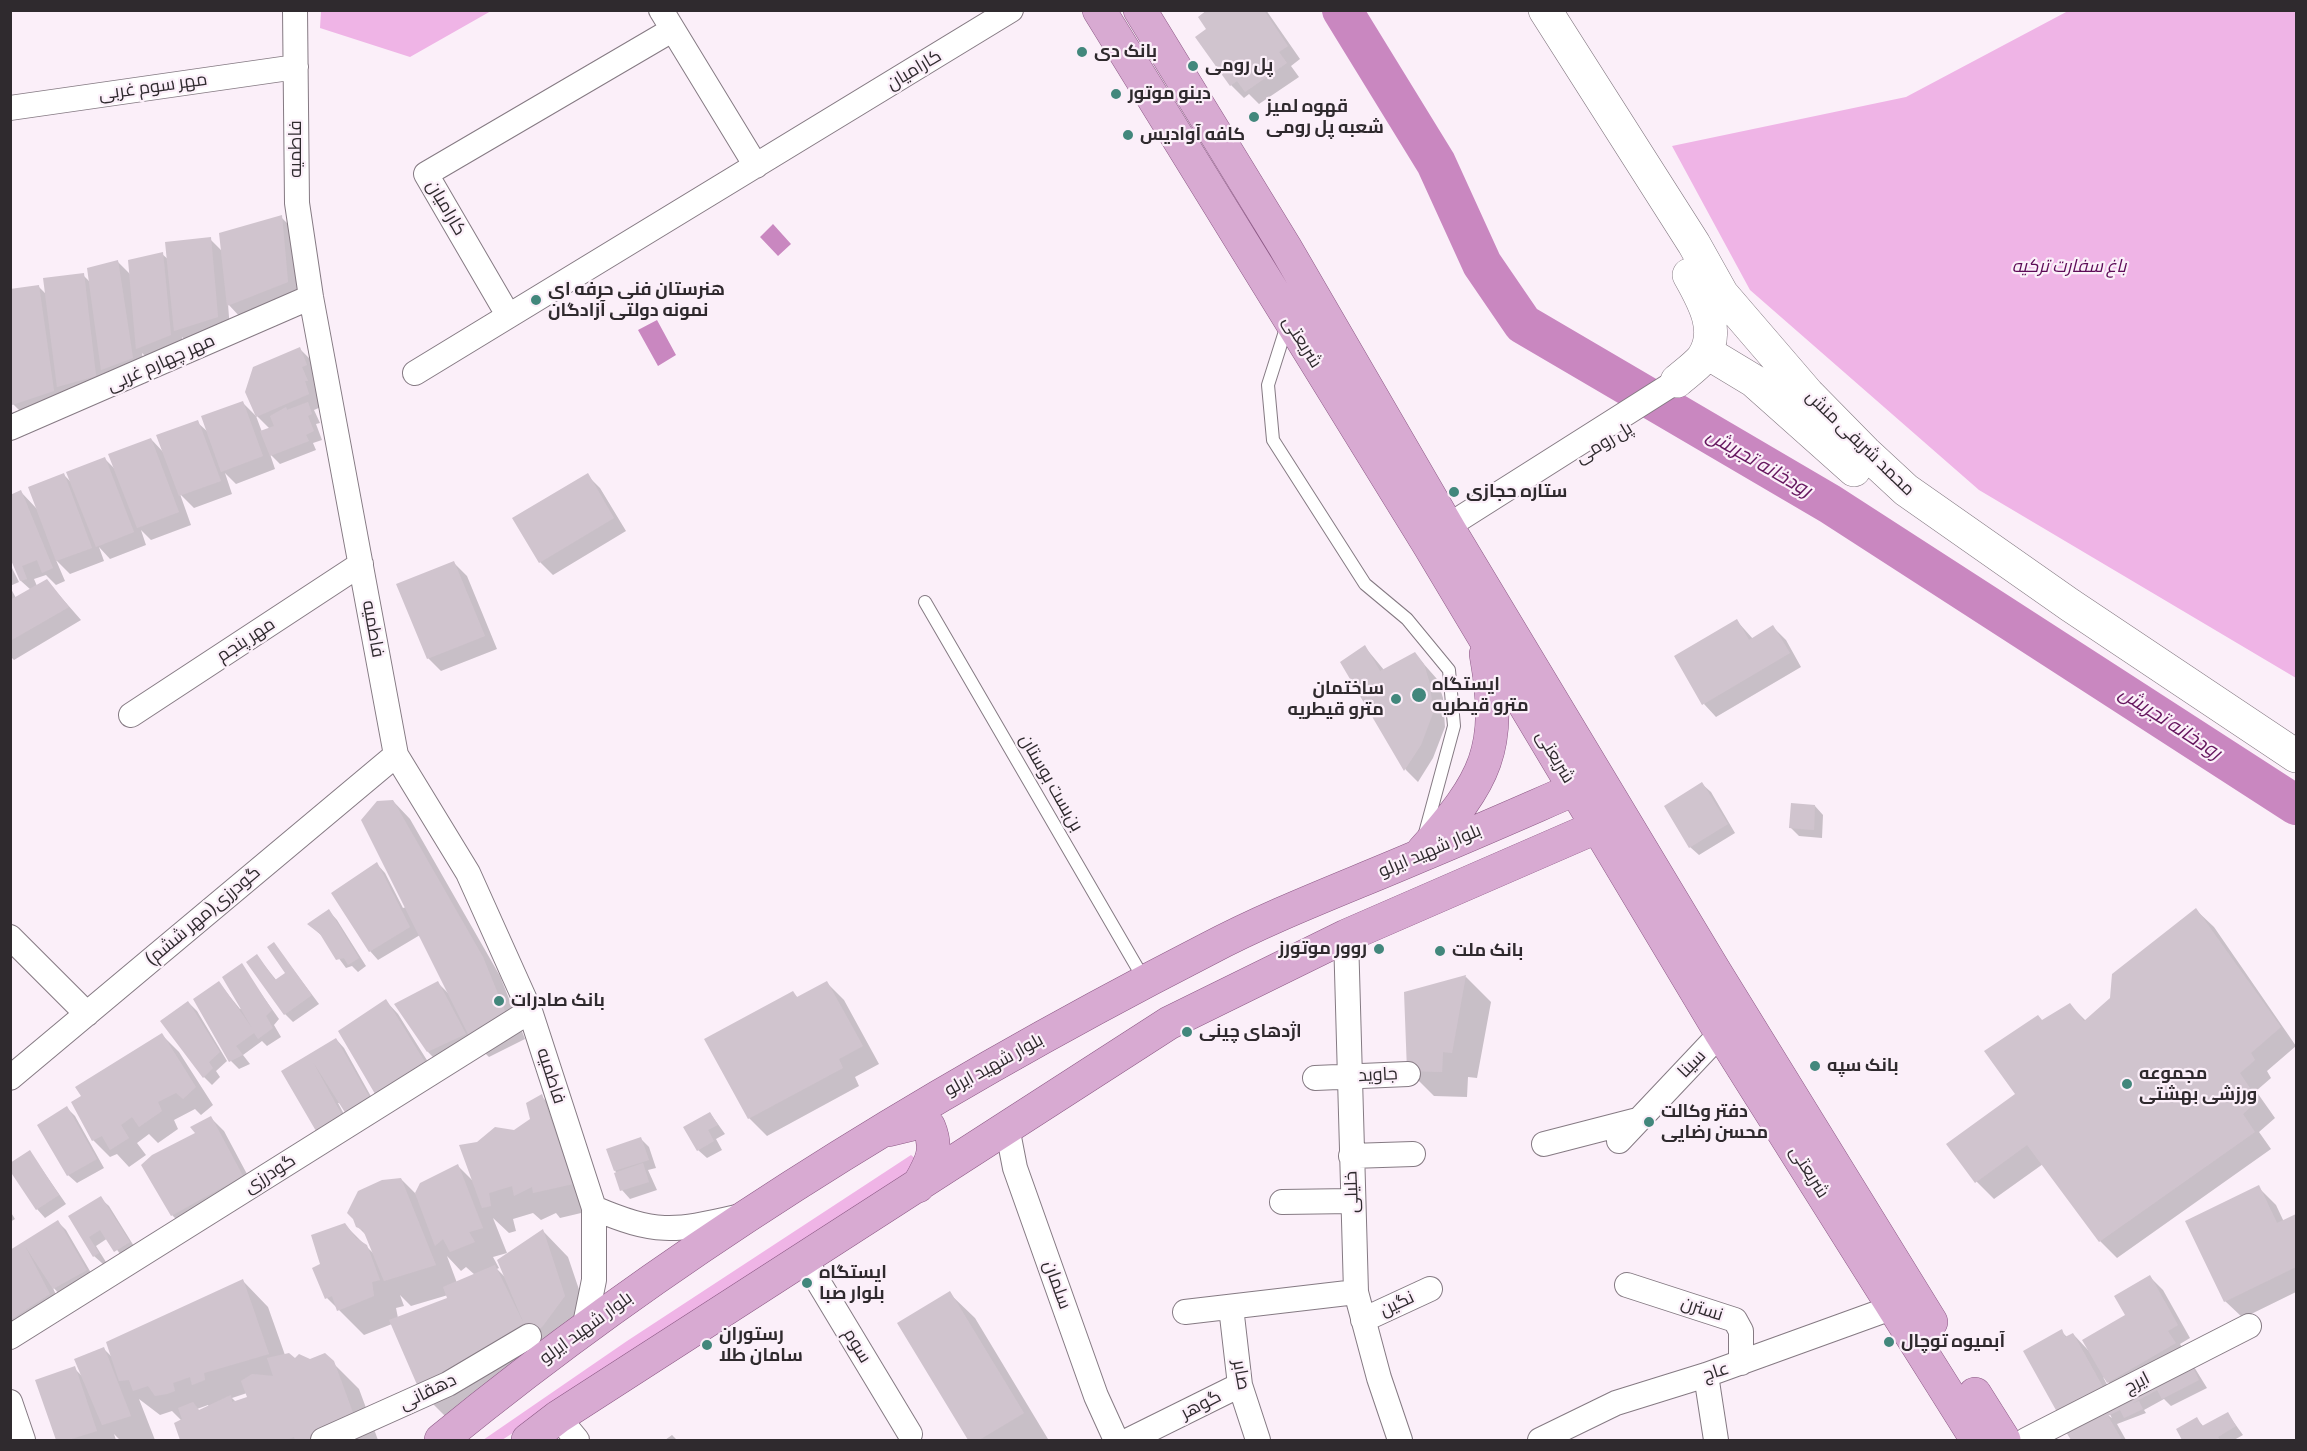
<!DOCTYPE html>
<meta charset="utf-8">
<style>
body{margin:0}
#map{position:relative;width:2307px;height:1451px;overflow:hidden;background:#fbeff9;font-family:Literata,serif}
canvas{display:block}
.frame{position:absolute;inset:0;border:12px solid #2f2a2e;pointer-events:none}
</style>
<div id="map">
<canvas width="2307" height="1451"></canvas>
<div class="frame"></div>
</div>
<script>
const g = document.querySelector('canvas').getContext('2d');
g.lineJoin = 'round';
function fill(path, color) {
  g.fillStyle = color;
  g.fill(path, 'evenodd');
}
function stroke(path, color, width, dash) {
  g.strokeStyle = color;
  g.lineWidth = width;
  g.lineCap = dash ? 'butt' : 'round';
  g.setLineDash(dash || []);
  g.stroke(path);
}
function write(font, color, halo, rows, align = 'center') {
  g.font = font + ' Literata,Cairo,serif';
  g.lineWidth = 4.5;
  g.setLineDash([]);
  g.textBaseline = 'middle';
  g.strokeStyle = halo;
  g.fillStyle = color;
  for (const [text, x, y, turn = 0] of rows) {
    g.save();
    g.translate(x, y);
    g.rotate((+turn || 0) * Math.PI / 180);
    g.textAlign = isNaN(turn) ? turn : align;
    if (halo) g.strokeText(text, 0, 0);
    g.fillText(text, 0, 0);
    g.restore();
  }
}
const green = new Path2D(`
 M 321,11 L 491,11 L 410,57 L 320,28 Z
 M 2068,11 L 2296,11 L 2296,678 L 1979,490 L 1750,290 L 1672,146 L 1906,97 Z
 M 911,1155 L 924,1165 L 502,1440 L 483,1440 L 627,1341 Z`);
const water = new Path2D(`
 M 773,224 L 791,244 L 778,256 L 760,237 Z
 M 657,320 L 676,355 L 658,366 L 638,330 Z`);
const shadow = new Path2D(`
 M 1210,10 L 1266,10 L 1300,59 L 1291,66 L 1299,77 L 1259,104 L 1249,94 L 1244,98 L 1231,85 Z
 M 281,217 L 294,230 L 300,294 L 241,318 L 228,304 L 230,330 L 189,344 L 182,337 L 183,348 L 150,361 L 142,353 L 145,371 L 26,417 L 13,404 L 10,386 L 10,290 L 39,287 L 46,294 L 83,275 L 90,282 L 118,262 L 130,274 L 162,254 L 169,260 L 210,239 L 222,251 Z
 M 300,349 L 313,362 L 319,379 L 314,381 L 319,394 L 317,394 L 321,407 L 314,410 L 320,423 L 316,424 L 322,440 L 313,443 L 316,450 L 280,464 L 270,454 L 275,469 L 236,484 L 225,473 L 232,494 L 194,508 L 180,494 L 191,525 L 151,540 L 141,530 L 146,545 L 110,559 L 99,547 L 104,561 L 70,574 L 56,560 L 65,581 L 56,585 L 46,575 L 34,579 L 37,586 L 47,581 L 81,620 L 14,660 L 10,656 L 10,587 L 16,598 L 31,590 L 21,581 L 21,492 L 37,509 L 64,475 L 73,484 L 104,458 L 116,470 L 151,439 L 165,454 L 197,422 L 209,433 L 243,403 L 256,416 L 262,432 L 270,429 L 257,416 Z
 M 587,475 L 600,488 L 626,531 L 553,575 L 540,562 L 514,519 Z
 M 454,563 L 467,576 L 497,649 L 441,671 L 428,658 Z
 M 10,564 L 19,582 L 10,586 Z
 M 1737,621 L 1753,639 L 1773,627 L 1786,640 L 1801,667 L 1716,717 L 1704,704 Z
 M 1365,647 L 1384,670 L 1415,654 L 1437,679 L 1443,698 L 1445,727 L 1433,758 L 1418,782 L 1406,770 L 1342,662 Z
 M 1702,784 L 1711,792 L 1735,833 L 1699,855 L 1690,847 Z
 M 393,801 L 410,819 L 500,976 L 525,1039 L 489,1057 L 479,1047 L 441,1065 L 428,1052 L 438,983 L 449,994 L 420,935 L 378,960 L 370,951 L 377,864 L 385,873 L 403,908 L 406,907 Z
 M 1815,806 L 1823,815 L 1822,838 L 1799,836 L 1791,828 Z
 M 2196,910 L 2214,927 L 2296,1046 L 2267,1071 L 2271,1078 L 2256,1091 L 2275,1118 L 2259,1132 L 2271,1149 L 2117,1258 L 2100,1241 L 2043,1164 L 1994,1199 L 1977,1182 L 1948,1144 L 2017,1094 L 2042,1021 L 2070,1005 L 2086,1021 L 2112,999 Z
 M 329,911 L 337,920 L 366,966 L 358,972 L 352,966 L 346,968 L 323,937 L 309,924 Z
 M 274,944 L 319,1004 L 293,1022 L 285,1014 L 257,956 L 277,981 L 287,974 Z
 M 241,965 L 279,1019 L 274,1025 L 281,1037 L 267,1046 L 262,1041 L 243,1055 L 250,1064 L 239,1069 L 231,1061 L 219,983 L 240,1009 L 242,1008 Z
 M 1466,977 L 1491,1002 L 1477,1078 L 1468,1077 L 1467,1097 L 1434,1096 L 1408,1070 L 1406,993 Z
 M 827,983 L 844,1000 L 879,1064 L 855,1077 L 859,1086 L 767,1136 L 749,1118 L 706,1040 L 793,993 L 798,998 Z
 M 386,1001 L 398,1014 L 440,1081 L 392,1111 Z
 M 188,1002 L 197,1011 L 227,1061 L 216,1071 L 220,1077 L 212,1085 L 204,1077 Z
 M 162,1035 L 179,1052 L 213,1105 L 201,1115 L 195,1109 L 174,1120 L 178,1129 L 158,1143 L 149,1134 L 137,1143 L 146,1155 L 129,1167 L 117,1154 L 110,1157 L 93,1140 Z
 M 336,1039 L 344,1048 L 378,1109 L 338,1103 L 350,1125 L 283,1071 Z
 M 541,1096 L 567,1121 L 598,1209 L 560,1218 L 556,1213 L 541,1220 L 533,1213 L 513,1219 L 516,1231 L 509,1233 L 493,1218 L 507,1253 L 493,1257 L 499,1268 L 497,1269 L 506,1278 L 543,1231 L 568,1257 L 590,1322 L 449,1420 L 423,1394 L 392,1324 L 364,1335 L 327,1298 L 322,1264 L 345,1225 L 374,1254 L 367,1236 L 357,1226 L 401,1179 L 416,1194 L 458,1166 L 474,1182 L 477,1144 L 515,1131 L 532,1120 ZM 447,1256 L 461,1271 L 466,1267 L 475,1275 L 457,1283 ZM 400,1295 L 411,1306 L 448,1295 L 449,1299 L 398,1318 L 396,1308 L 404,1306 Z
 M 67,1108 L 75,1116 L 104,1168 L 77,1183 L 68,1175 Z
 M 710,1113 L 725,1134 L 716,1139 L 722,1150 L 707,1158 L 698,1150 Z
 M 211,1118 L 224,1131 L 255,1189 L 185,1228 L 172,1215 L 143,1166 L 198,1133 Z
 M 641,1139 L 649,1147 L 656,1168 L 648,1170 L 657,1190 L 630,1199 L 622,1190 L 615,1170 Z
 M 30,1152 L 66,1204 L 45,1218 L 37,1209 Z
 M 2258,1187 L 2276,1205 L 2284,1222 L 2296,1216 L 2296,1292 L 2243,1318 L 2225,1301 Z
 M 100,1198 L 109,1206 L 137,1251 L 124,1259 L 108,1238 L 96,1246 L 106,1262 L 103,1264 L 94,1256 L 70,1217 Z
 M 10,1211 L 15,1219 L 10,1222 Z
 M 58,1222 L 66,1230 L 94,1278 L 62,1297 L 52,1286 L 62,1308 L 10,1329 L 10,1252 Z
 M 2150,1277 L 2163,1290 L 2190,1338 L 2180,1344 L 2207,1388 L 2171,1406 L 2164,1399 L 2144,1410 L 2146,1413 L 2117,1424 L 2126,1440 L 2072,1440 L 2068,1432 L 2105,1413 L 2112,1418 L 2061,1331 L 2067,1337 L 2073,1334 L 2088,1350 L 2127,1315 ZM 2103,1377 L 2122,1396 L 2115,1400 Z
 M 243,1281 L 268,1307 L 285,1355 L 295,1360 L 310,1361 L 325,1355 L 359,1389 L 378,1440 L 182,1440 L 176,1423 L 181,1420 L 172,1411 L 160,1415 L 139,1399 L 155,1440 L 120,1440 L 114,1434 L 116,1440 L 58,1440 L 37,1381 L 74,1368 L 83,1377 L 104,1349 L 113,1358 ZM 247,1393 L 249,1398 L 236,1402 L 232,1398 ZM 208,1405 L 209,1407 L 199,1411 L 197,1409 Z
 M 949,1293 L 975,1318 L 1048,1439 L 970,1440 L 899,1323 Z
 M 2228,1414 L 2243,1435 L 2234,1440 L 2184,1440 L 2178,1430 L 2197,1419 L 2204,1427 Z
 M 672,1435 L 677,1440 L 665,1440 Z`);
const river = new Path2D(`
 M 1342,10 L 1436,163 L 1482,264 L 1523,324 L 1830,504 L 2296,805`);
const building = new Path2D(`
 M 1207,10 L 1264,10 L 1288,46 L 1279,52 L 1287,63 L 1245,92 L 1237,81 L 1230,86 L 1195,37 L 1206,29 L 1198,17 Z
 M 282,215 L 288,282 L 227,306 L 219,233 Z
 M 211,237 L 218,317 L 174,331 L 165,242 Z
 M 163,252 L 171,335 L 136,349 L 128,260 Z
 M 118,260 L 133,358 L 101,370 L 87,268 Z
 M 84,273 L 96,376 L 57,387 L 43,278 Z
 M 39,285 L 54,391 L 12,405 L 10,289 Z
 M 300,347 L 307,365 L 302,367 L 308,381 L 305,381 L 309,394 L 256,417 L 245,392 L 253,367 Z
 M 243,401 L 263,456 L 221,472 L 201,416 Z
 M 308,402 L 312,414 L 308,416 L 314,431 L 306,435 L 309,441 L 270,456 L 260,431 L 274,426 L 270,416 L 286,407 L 287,410 Z
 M 198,420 L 221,481 L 179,496 L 156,435 Z
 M 151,438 L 179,512 L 137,528 L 108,454 Z
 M 105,457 L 134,532 L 96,547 L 66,472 Z
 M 64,473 L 92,548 L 56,561 L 28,487 Z
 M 588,473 L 614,518 L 539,563 L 512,518 Z
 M 21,490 L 53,568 L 42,573 L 37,560 L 22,566 L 27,579 L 20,581 L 10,558 L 10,495 Z
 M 454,561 L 485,636 L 427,659 L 396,584 Z
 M 47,579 L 69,607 L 10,641 L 10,600 Z
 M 1737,619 L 1749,640 L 1773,625 L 1790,653 L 1702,705 L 1674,656 Z
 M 1365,645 L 1380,671 L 1415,652 L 1424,664 L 1430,684 L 1433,713 L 1421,745 L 1404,771 L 1340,662 Z
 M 1702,782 L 1728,824 L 1689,848 L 1664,806 Z
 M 393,800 L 483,957 L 509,1021 L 471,1040 L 361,820 L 377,801 Z
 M 1791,803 L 1815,805 L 1814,830 L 1789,828 Z
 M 377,862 L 410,927 L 369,952 L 331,893 Z
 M 2196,908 L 2281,1027 L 2251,1053 L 2255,1060 L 2240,1073 L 2258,1100 L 2243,1114 L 2255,1132 L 2099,1242 L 2027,1145 L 1975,1183 L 1946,1144 L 2015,1094 L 1984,1051 L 2038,1015 L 2042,1020 L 2070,1003 L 2084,1021 L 2110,998 L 2112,974 Z
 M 329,909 L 359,958 L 348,965 L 344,958 L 336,960 L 320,934 L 307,924 Z
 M 274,942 L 312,995 L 284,1015 L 246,962 L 257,954 L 275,980 L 285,973 L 267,947 Z
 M 242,963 L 272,1010 L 266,1016 L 273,1028 L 258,1039 L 254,1033 L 236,1046 L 243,1055 L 229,1062 L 193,999 L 219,981 L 252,1028 L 222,977 Z
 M 1466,975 L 1452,1053 L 1443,1052 L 1442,1072 L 1407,1071 L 1404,992 Z
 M 438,981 L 466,1034 L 427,1052 L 394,1004 Z
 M 827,981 L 863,1046 L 839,1059 L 843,1068 L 748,1119 L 704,1039 L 793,991 L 797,997 Z
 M 386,999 L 428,1067 L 378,1099 L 338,1031 Z
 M 188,1001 L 220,1052 L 209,1062 L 213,1068 L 203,1078 L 160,1021 Z
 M 162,1033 L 196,1087 L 183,1099 L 176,1093 L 158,1102 L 162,1111 L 139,1127 L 132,1117 L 121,1125 L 129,1138 L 110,1150 L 102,1136 L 92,1141 L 71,1102 L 81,1096 L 75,1087 Z
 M 336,1038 L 371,1100 L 346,1114 L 313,1062 L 343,1117 L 316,1131 L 281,1071 Z
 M 542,1094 L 573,1184 L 533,1193 L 532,1187 L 514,1196 L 512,1186 L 489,1193 L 491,1206 L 482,1208 L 459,1145 L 477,1142 L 495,1127 L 514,1130 L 530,1119 L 526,1103 Z
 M 67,1106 L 97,1159 L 67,1176 L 37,1125 Z
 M 710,1112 L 718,1125 L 708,1130 L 714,1141 L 697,1151 L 683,1127 Z
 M 211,1116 L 243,1176 L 171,1216 L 141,1165 L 152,1155 L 195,1133 L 190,1127 Z
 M 641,1137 L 649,1160 L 614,1171 L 606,1149 Z
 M 30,1150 L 59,1195 L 36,1210 L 10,1171 L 10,1163 Z
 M 643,1163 L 649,1182 L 620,1191 L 614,1173 Z
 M 458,1164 L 483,1228 L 469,1232 L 475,1242 L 450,1252 L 443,1239 L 435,1246 L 415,1193 L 420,1183 Z
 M 401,1178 L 436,1265 L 384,1281 L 363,1230 L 356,1227 L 353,1219 L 347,1213 L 358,1191 L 382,1180 Z
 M 2259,1185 L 2277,1223 L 2296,1214 L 2296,1267 L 2224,1302 L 2185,1221 Z
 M 101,1196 L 130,1242 L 114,1252 L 100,1230 L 89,1237 L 99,1253 L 93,1257 L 68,1216 Z
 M 58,1220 L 87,1270 L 53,1289 L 25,1246 L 50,1294 L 10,1320 L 10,1250 Z
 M 345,1223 L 356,1238 L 367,1245 L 380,1280 L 372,1282 L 374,1296 L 337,1311 L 332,1296 L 325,1299 L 312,1268 L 320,1264 L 311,1235 Z
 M 543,1229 L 565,1296 L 542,1327 L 529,1336 L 418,1387 L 389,1320 L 447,1298 L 443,1287 L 495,1265 L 525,1326 L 497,1260 Z
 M 2150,1275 L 2178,1325 L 2168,1331 L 2176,1343 L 2107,1383 L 2082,1340 L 2125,1315 L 2114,1296 Z
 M 243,1279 L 269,1354 L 204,1373 L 205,1380 L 192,1385 L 190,1377 L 173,1383 L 175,1391 L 167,1394 L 155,1396 L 148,1386 L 133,1391 L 129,1380 L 119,1381 L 106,1342 Z
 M 950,1291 L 1024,1413 L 979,1440 L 968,1440 L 897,1323 Z
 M 2062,1329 L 2065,1337 L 2073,1333 L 2103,1387 L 2057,1412 L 2023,1351 Z
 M 104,1347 L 131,1416 L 102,1425 L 74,1359 Z
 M 289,1353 L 295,1358 L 299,1354 L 310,1359 L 325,1353 L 334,1361 L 356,1421 L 312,1440 L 295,1440 L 294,1437 L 286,1440 L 180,1440 L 174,1423 L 182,1419 L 178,1408 L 193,1402 L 199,1410 L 231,1395 L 232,1402 L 247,1397 L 241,1381 L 252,1374 L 273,1376 L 267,1358 Z
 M 2189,1359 L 2199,1380 L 2162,1399 L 2157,1390 L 2131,1404 L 2139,1401 L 2143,1409 L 2124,1418 L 2120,1410 L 2108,1416 L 2122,1440 L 2071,1440 L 2066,1432 Z
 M 75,1366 L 97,1431 L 68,1440 L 56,1440 L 35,1380 Z
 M 2228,1412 L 2236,1426 L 2218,1437 L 2220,1440 L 2182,1440 L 2176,1429 L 2197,1417 L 2202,1426 Z`);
const lane = new Path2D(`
 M 1287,325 L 1268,385 L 1273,440 L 1365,584 L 1407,619 L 1449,670 L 1454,726 L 1425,833
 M 925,602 L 1145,981`);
const street = new Path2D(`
 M 295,10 L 297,203 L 311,297 L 396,755 L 468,873 L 530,1011 L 594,1208 L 594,1280 L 584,1329
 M 661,10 L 756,166
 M 10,108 L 296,67
 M 508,315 L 426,174 L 672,30
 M 415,373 L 1011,10
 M 10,428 L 311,297
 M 1450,531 L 1456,521 L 1677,381
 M 131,715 L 361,564
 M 1346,936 L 1356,1292 L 1379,1378 L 1400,1440
 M 10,937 L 87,1014
 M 10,1078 L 396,755
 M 1315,1078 L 1408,1074
 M 1007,1127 L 1015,1168 L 1096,1396 L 1116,1440
 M 1619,1141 L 1721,1033
 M 1544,1144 L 1637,1120
 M 1351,1156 L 1413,1154
 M 1282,1202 L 1352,1201
 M 594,1208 C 655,1234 673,1232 737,1217
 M 804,1258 L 910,1434
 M 1627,1285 L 1735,1320 L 1741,1331 L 1741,1363
 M 1231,1307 L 1240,1385 L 1258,1440
 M 1185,1312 L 1356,1292
 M 1363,1320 L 1430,1289
 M 10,1337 L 530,1011
 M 1706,1375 L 1716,1440
 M 10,1402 L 23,1440
 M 558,1417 L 577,1440
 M 323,1440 L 448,1384 L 529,1336
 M 1129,1440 L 1240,1385
 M 1540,1440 L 1616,1403 L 1706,1375 L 1894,1307
 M 2026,1440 L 2249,1326`);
const secondary = new Path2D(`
 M 1545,10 L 1694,244 L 1722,294 L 1808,394 L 1865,452 L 1906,490 L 2070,605 L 2296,756
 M 1706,352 L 1754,381 L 1854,470
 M 1677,381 C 1685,374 1695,367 1702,359 C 1722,332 1703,300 1689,275`);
const primary = new Path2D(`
 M 1099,10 L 1429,545 L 1721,1033 L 1977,1440
 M 1140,10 L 1285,247 L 1450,531 L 1714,970 L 1931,1322
 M 1423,851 C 1486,780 1503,750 1486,654
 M 888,1130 L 917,1123 L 929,1127 C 939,1151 930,1165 918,1186
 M 1975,1394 L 2004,1440
 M 441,1440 C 673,1250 939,1087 1206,950 C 1274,914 1347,887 1417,857 C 1470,835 1522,812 1575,789 L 1594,778
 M 528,1440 L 558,1417 L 1169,1023 L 1346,936 L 1585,832 L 1615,814`);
const markers = [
 [1082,52,6,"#42877c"],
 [1193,66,6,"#42877c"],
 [1116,94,6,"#42877c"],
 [1254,117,6,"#42877c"],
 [1128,135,6,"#42877c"],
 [536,300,6,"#42877c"],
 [1454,492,6,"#42877c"],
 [1419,695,8,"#42877c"],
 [1396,699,6,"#42877c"],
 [1379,949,6,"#42877c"],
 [1440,951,6,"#42877c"],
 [499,1001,6,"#42877c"],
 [1187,1032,6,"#42877c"],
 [1815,1066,6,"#42877c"],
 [2127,1084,6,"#42877c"],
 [1649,1122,6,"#42877c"],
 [807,1283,6,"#42877c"],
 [1889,1342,6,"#42877c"],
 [707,1345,6,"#42877c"]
];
const poiNames = [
 ["بانک دی",1094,52],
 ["پل رومی",1205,66],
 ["دینو موتور",1128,94],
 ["قهوه لمیز",1266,107],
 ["شعبه پل رومی",1266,128],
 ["کافه آوادیس",1140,135],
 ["هنرستان فنی حرفه ای",548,290],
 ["نمونه دولتی آزادگان",548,311],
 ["ستاره حجازی",1466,492],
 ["ایستگاه",1432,685],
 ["مترو قیطریه",1432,706],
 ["ساختمان",1384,689,"right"],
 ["مترو قیطریه",1384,710,"right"],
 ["روور موتورز",1367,949,"right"],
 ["بانک ملت",1452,951],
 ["بانک صادرات",511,1001],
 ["اژدهای چینی",1199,1032],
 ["بانک سپه",1827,1066],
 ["مجموعه",2139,1074],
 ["ورزشی بهشتی",2139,1095],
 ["دفتر وکالت",1661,1112],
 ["محسن رضایی",1661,1133],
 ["ایستگاه",819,1273],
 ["بلوار صبا",819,1294],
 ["رستوران",719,1335],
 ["سامان طلا",719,1356],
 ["آبمیوه توچال",1901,1342]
];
const streetNames = [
 ["کارامیان",914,70,-31],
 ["مهر سوم غربی",153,87,-8],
 ["فاطمیه",296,149,-90],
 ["کارامیان",446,208,60],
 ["شریعتی",1302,342,58],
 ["مهر چهارم غربی",161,363,-24],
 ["پل رومی",1604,443,-31],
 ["محمد شریفی منش",1860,443,44],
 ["فاطمیه",373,629,80],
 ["مهر پنجم",246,640,-33],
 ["شریعتی",1555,757,59],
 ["بن‌بست بوستان",1051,783,60],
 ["بلوار شهید ایرلو",1430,851,-23],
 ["گودرزی(مهر ششم)",203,916,-40],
 ["سینا",1692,1064,-46],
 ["بلوار شهید ایرلو",994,1065,-29],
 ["جاوید",1378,1075,-3],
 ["فاطمیه",551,1076,72],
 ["شریعتی",1809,1172,58],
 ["گودرزی",270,1174,-32],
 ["خلیلی",1352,1192,-92],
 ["سلمان",1057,1285,70],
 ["نگین",1397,1304,-25],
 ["نسترن",1702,1309,18],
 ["بلوار شهید ایرلو",586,1328,-36],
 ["سوم",857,1346,59],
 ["عاج",1716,1372,-18],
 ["صابر",1241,1375,80],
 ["ایرج",2137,1383,-27],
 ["دهقانی",428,1392,-26],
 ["گوهر",1201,1405,-27]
];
const parkNames = [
 ["باغ سفارت ترکیه",2069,267]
];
const waterNames = [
 ["رودخانه تجریش",1759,463,30],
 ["رودخانه تجریش",2170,723,33]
];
fill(green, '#efb4e6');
fill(water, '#c987c0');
fill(shadow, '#0003');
stroke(river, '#c987c0', 40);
fill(building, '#d0c4ce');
stroke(lane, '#857a83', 14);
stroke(street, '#857a83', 26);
stroke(secondary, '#857a83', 34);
stroke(primary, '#8c5985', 34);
stroke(lane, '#fff', 12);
stroke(street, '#fff', 24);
stroke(secondary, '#fff', 33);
stroke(primary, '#d8aad2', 33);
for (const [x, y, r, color] of markers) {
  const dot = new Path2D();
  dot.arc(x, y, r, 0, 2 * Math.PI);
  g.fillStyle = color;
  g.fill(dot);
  stroke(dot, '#fbeff9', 2);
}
write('bold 18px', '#2f2a2e', '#fbeff9', poiNames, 'left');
write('18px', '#2f2a2e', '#fbeff9', streetNames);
write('italic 18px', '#5d0c57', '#fbeff9', parkNames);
write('italic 20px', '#65165e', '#fbeff9', waterNames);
</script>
